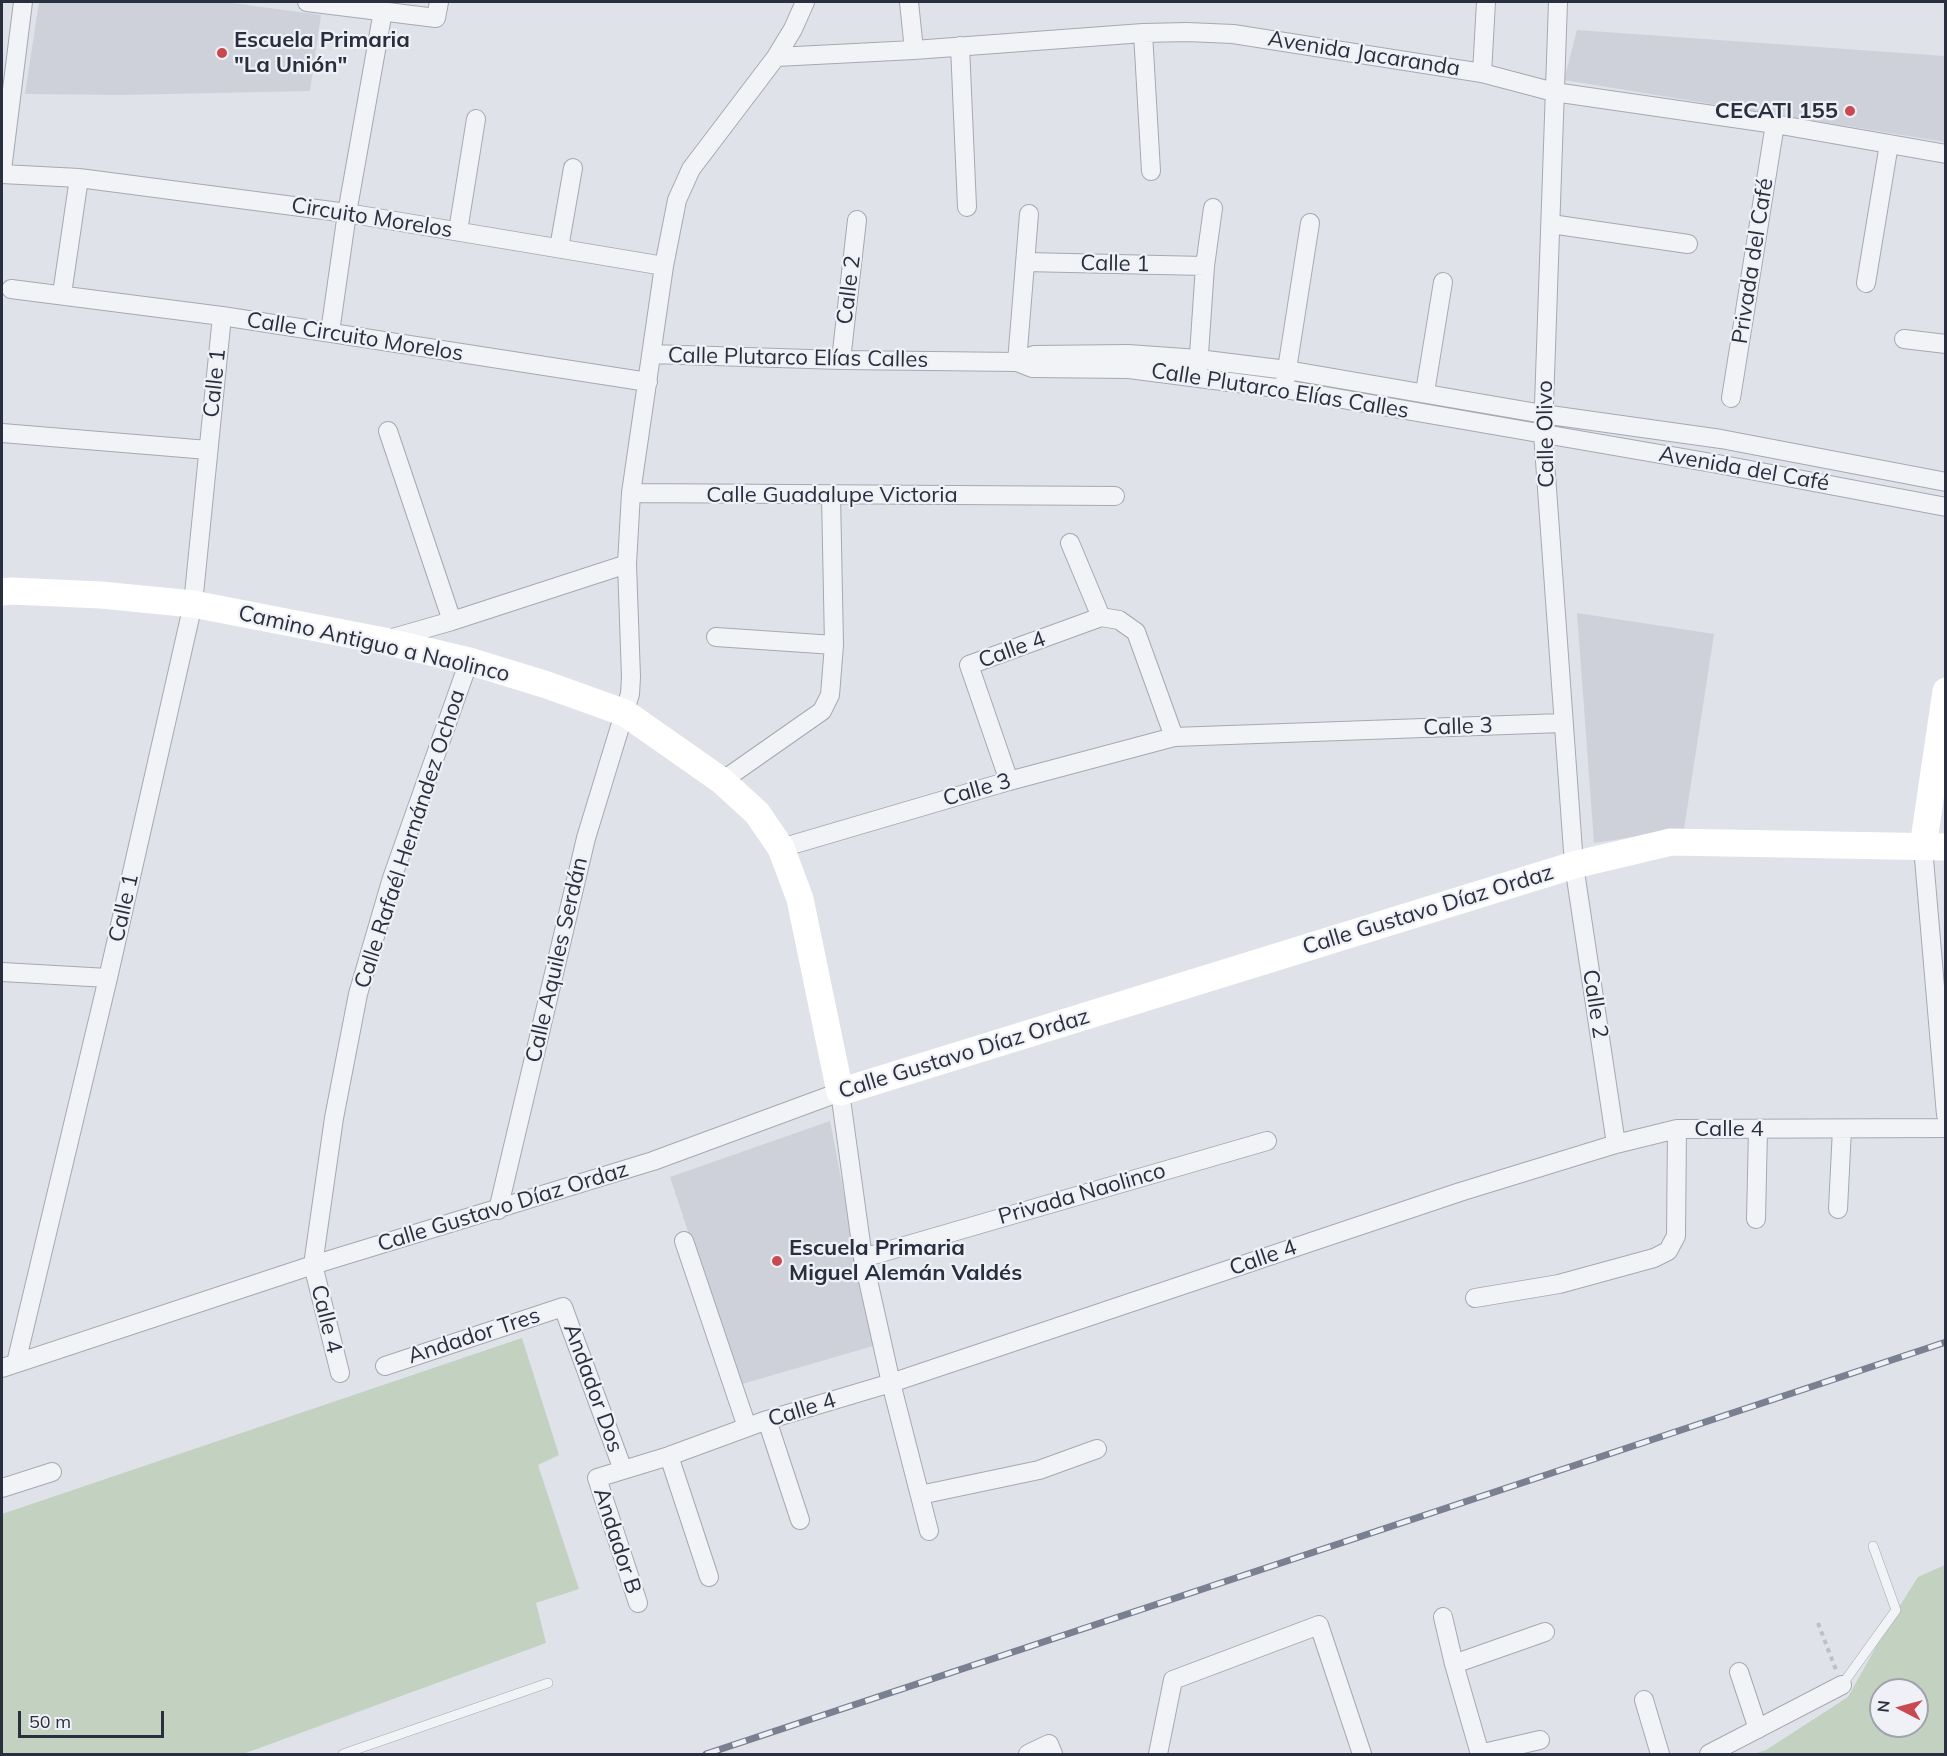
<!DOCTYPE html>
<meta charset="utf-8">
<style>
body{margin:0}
#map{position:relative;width:1947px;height:1756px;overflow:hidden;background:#dfe2e8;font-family:Mulish,sans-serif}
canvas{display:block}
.frame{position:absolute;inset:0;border:3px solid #292f3e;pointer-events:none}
.north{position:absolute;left:1869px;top:1678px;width:60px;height:60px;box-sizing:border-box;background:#eff1f6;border:2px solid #a0a3ac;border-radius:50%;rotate:276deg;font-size:16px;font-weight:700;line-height:24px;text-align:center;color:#292f3e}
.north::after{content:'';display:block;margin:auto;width:21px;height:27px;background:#c8494f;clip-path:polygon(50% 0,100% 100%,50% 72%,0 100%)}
.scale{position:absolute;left:18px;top:1711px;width:146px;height:27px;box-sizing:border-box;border:3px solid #292f3e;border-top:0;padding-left:8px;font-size:18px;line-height:21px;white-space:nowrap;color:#292f3e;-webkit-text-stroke:4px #eff1f6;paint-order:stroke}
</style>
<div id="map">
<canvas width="1947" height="1756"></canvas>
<div class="frame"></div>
<div class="north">N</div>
<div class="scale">50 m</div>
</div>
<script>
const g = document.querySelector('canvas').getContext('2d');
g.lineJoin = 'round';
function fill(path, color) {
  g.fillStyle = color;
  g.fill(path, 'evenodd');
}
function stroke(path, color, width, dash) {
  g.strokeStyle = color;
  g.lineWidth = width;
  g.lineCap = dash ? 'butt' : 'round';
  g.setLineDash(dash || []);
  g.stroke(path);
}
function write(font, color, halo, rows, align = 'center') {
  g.font = font + ' Mulish,sans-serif';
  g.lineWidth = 4.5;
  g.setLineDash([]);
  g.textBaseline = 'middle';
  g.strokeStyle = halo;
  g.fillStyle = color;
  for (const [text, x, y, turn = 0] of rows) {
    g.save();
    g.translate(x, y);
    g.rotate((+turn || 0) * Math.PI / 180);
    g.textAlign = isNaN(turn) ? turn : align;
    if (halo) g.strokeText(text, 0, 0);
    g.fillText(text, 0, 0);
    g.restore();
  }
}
const built = new Path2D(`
 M 39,2 L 225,2 L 321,15 L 310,91 L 122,95 L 25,94 Z
 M 1577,30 L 1945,56 L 1945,142 L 1564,80 Z
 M 1577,613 L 1714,634 L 1684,829 L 1594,843 Z
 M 830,1121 L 873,1346 L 739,1385 L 670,1177 Z`);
const green = new Path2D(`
 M 522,1338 L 559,1455 L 538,1465 L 579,1589 L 536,1603 L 546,1643 L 243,1754 L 2,1754 L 2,1514 Z
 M 1945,1565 L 1945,1754 L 1754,1754 L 1766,1750 L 1848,1697 L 1891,1620 L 1918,1577 ZM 1881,1690 L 1917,1690 L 1917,1726 L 1881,1726 Z`);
const path = new Path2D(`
 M 1818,1623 L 1836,1670`);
const service = new Path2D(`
 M 1842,1685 L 1896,1610 L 1873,1546
 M 343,1754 L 548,1683`);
const minor = new Path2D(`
 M 307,2 L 436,18 L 439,2
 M 909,2 L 914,50
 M 1558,2 L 1543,433 L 1574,865 L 1616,1144
 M 1143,33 L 1151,171
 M 960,46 L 967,207
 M 776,57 L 914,50 L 1143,33 L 1187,32 L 1233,34 L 1482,73 L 1554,92 L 1775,124 L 1946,154
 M 1482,73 L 1486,2
 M 2,170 L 23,2
 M 2,174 L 79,178 L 347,213 L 664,266
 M 1551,224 L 1688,244
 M 458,231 L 476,119
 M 559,248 L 573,168
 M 1025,262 L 1205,266
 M 1866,283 L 1889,144
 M 11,289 L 222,316 L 648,382
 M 62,294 L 79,178
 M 330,332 L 347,213 L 383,11
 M 1904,339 L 1946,344
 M 651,354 L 841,360 L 1017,362 L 1032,368 L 1129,369 L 1284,389 L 1718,464 L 1946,507
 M 841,360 L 857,220
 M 1017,362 L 1034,355 L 1128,354 L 1198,359 L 1287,370 L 1543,414 L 1721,439 L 1946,482
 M 1017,362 L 1029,214
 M 1198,369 L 1205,266 L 1213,208
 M 1285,382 L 1310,223
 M 1425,392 L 1443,282
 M 1731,398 L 1775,124
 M 388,431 L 452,621
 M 2,433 L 208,450
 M 631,493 L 1115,496
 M 1070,543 L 1101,617 L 1119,620 L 1136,632 L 1174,737
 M 716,637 L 834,645
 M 389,639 L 452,621 L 627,564
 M 722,781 L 822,711 L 830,695 L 834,645 L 831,495
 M 1009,781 L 969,665 L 1101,617
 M 1923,847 L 1946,1115
 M 781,848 L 1009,781 L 1174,737 L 1562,723
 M 2,972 L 108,978
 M 1838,1209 L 1842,1129
 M 498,1210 L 586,838 L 630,694 L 631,677 L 627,564 L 631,493 L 664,266 L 677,200 L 691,169 L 776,57 L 793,29 L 805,2
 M 1756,1219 L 1758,1129
 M 684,1241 L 747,1427
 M 863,1258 L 1267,1141
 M 1475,1298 L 1559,1284 L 1654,1258 L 1668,1251 L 1676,1236 L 1677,1129
 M 16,1363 L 108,978 L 193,604 L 222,316
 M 385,1366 L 563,1307 L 623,1470
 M 2,1368 L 313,1265 L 653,1161 L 840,1092 L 863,1258 L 891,1383 L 929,1531
 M 340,1373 L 313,1265 L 334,1118 L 358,994 L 392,878 L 469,661
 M 767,1420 L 800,1520
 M 669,1456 L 709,1577
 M 2,1488 L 52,1472
 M 920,1495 L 1039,1470 L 1097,1449
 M 638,1603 L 597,1478 L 669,1456 L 767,1420 L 891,1383 L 1460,1192 L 1616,1144 L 1677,1129 L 1946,1128
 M 1443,1617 L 1454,1664 L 1480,1754
 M 1454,1664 L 1545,1632
 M 1739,1672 L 1758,1729
 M 1644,1700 L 1660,1754
 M 1028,1754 L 1049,1744 L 1053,1754
 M 1158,1754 L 1173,1680 L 1319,1625 L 1362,1754
 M 1479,1754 L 1540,1740
 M 1709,1754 L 1842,1685`);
const secondary = new Path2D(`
 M 2,592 L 12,591 L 101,595 L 193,604 L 384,641 L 469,661 L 547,685 L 625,713 L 722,781 L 757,813 L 781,848 L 800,899 L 840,1092 L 1574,865 L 1671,842 L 1946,847
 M 1923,847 L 1946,691`);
const rail = new Path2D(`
 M 706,1754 L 1946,1342`);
const markers = [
 [222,53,6,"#c8494f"],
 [1850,111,6,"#c8494f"],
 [777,1261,6,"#c8494f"]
];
const poiNames = [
 ["Escuela Primaria",234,40],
 ["\"La Unión\"",234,65],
 ["CECATI 155",1838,111,"right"],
 ["Escuela Primaria",789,1248],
 ["Miguel Alemán Valdés",789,1273]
];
const streetNames = [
 ["Avenida Jacaranda",1364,54,9],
 ["Circuito Morelos",372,218,9],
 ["Privada del Café",1753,261,-81],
 ["Calle 1",1115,264,1],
 ["Calle 2",849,290,-83],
 ["Calle Circuito Morelos",355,337,9],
 ["Calle Plutarco Elías Calles",798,358,1],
 ["Calle 1",215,383,-84],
 ["Calle Plutarco Elías Calles",1280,391,9],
 ["Calle Olivo",1546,434,-91],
 ["Avenida del Café",1744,469,10],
 ["Calle Guadalupe Victoria",832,495],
 ["Camino Antiguo a Naolinco",374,644,13],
 ["Calle 4",1012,650,-20],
 ["Calle 3",1458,727,-2],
 ["Calle 3",977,790,-16],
 ["Calle Rafaél Hernández Ochoa",410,839,-72],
 ["Calle 1",124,908,-77],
 ["Calle Gustavo Díaz Ordaz",1428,910,-17],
 ["Calle Aquiles Serdán",557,960,-77],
 ["Calle 2",1595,1004,81],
 ["Calle Gustavo Díaz Ordaz",964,1054,-17],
 ["Calle 4",1729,1129],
 ["Privada Naolinco",1082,1194,-16],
 ["Calle Gustavo Díaz Ordaz",503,1207,-17],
 ["Calle 4",1263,1258,-19],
 ["Calle 4",326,1319,76],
 ["Andador Tres",474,1336,-18],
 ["Andador Dos",593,1388,70],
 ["Calle 4",802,1410,-17],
 ["Andador B",617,1541,72]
];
fill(built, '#ced1da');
fill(green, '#c3d1c1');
stroke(service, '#a5a9b2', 10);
stroke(minor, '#a5a9b2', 20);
stroke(path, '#bec0c6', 4, [4.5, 4.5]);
stroke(service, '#f2f3f6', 9);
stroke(minor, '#f2f3f6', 18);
stroke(secondary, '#fff', 27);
stroke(rail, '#7a8091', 7);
stroke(rail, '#eff1f6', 4.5, [14]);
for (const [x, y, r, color] of markers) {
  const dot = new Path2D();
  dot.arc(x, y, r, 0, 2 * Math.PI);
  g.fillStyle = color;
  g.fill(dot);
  stroke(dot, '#eff1f6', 2);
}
write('bold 22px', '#292f3e', '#eff1f6', poiNames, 'left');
write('22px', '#292f3e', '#eff1f6', streetNames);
</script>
